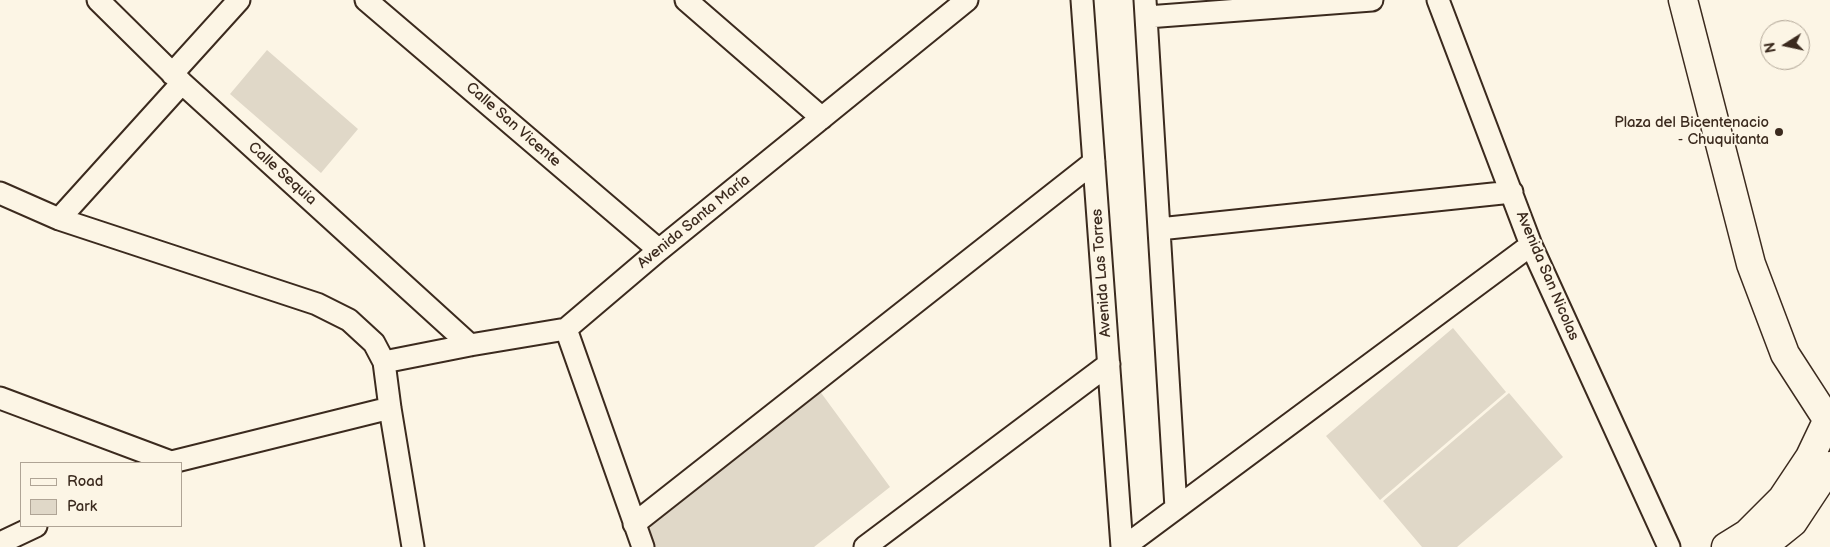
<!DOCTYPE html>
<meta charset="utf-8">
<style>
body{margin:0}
#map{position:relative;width:1830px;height:547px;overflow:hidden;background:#fcf5e5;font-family:"Balsamiq Sans",sans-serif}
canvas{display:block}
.legend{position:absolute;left:20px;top:462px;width:162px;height:65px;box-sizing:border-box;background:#fcf5e5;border:1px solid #afa495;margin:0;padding:6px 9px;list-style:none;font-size:15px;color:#3b2a1e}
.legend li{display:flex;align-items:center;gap:10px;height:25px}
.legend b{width:25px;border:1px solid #afa495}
.north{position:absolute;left:1760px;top:20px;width:50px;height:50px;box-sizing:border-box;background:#fcf5e5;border:1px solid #afa495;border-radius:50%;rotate:260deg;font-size:14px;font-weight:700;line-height:20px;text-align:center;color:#3b2a1e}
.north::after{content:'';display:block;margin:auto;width:18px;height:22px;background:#3b2a1e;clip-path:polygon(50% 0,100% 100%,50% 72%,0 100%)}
</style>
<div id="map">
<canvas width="1830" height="547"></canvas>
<ul class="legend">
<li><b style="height:6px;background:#fcf5e5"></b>Road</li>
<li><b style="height:14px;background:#e0d8c8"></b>Park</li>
</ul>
<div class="north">N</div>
</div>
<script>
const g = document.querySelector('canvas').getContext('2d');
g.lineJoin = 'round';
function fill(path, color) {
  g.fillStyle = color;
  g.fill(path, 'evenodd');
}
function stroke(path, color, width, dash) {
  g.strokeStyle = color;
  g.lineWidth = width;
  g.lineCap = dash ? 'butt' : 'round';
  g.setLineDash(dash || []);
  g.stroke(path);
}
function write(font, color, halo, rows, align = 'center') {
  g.font = font + ' "Balsamiq Sans",sans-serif';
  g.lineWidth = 4;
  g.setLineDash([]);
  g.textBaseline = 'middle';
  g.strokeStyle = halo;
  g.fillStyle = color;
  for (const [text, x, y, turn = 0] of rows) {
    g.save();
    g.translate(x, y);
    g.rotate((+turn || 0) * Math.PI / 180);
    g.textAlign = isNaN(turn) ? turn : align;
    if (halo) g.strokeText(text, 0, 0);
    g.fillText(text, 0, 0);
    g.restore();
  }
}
const green = new Path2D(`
 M 267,50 L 358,129 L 321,173 L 230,94 Z
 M 1453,328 L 1506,392 L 1380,500 L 1326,436 Z
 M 819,390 L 890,487 L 814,547 L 652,547 L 645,527 Z
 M 1509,393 L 1563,457 L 1457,547 L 1422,547 L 1383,501 Z`);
const street = new Path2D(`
 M 98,0 L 182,83 L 470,345
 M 366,0 L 659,250
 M 686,0 L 822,118
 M 1082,0 L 1122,547
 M 1145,0 L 1176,508
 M 1438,0 L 1531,245 L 1669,547
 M 1147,17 L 1372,0
 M 172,74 L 239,0
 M 0,193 L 59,219 L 317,304 L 349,320 L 374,343 L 384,362 L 390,408 L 413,547
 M 59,219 L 182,83
 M 1159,229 L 1512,192
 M 566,329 L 643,547
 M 384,362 L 470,345 L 566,329 L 659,250 L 967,0
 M 0,398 L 171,462
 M 168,463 L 390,408
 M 634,524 L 1094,162
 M 0,543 L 36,526
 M 865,547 L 1109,364
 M 1124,547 L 1531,245`);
const secondary = new Path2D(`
 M 1683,0 L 1751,264 L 1785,354 L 1827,419
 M 1726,547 L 1747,534 L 1782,499 L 1810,457 L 1830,415
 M 1762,547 L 1793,522 L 1830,466`);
const markers = [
 [1779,132,5,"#3b2a1e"]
];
const poiNames = [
 ["Plaza del Bicentenacio",1769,123],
 ["- Chuquitanta",1769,140]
];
const streetNames = [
 ["Calle San Vicente",513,125,41],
 ["Calle Sequia",282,174,42],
 ["Avenida Santa María",694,222,-39],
 ["Avenida Las Torres",1102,273,-94],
 ["Avenida San Nicolas",1547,276,67]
];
fill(green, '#e0d8c8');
stroke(street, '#3b2a1e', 25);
stroke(secondary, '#3b2a1e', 31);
stroke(street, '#fcf5e5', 21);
stroke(secondary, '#fcf5e5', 28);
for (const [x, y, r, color] of markers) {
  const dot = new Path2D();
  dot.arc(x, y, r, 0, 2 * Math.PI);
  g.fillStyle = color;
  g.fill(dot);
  stroke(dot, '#fcf5e5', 2);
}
write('15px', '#3b2a1e', '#fcf5e5', poiNames, 'right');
write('15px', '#3b2a1e', '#fcf5e5', streetNames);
</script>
